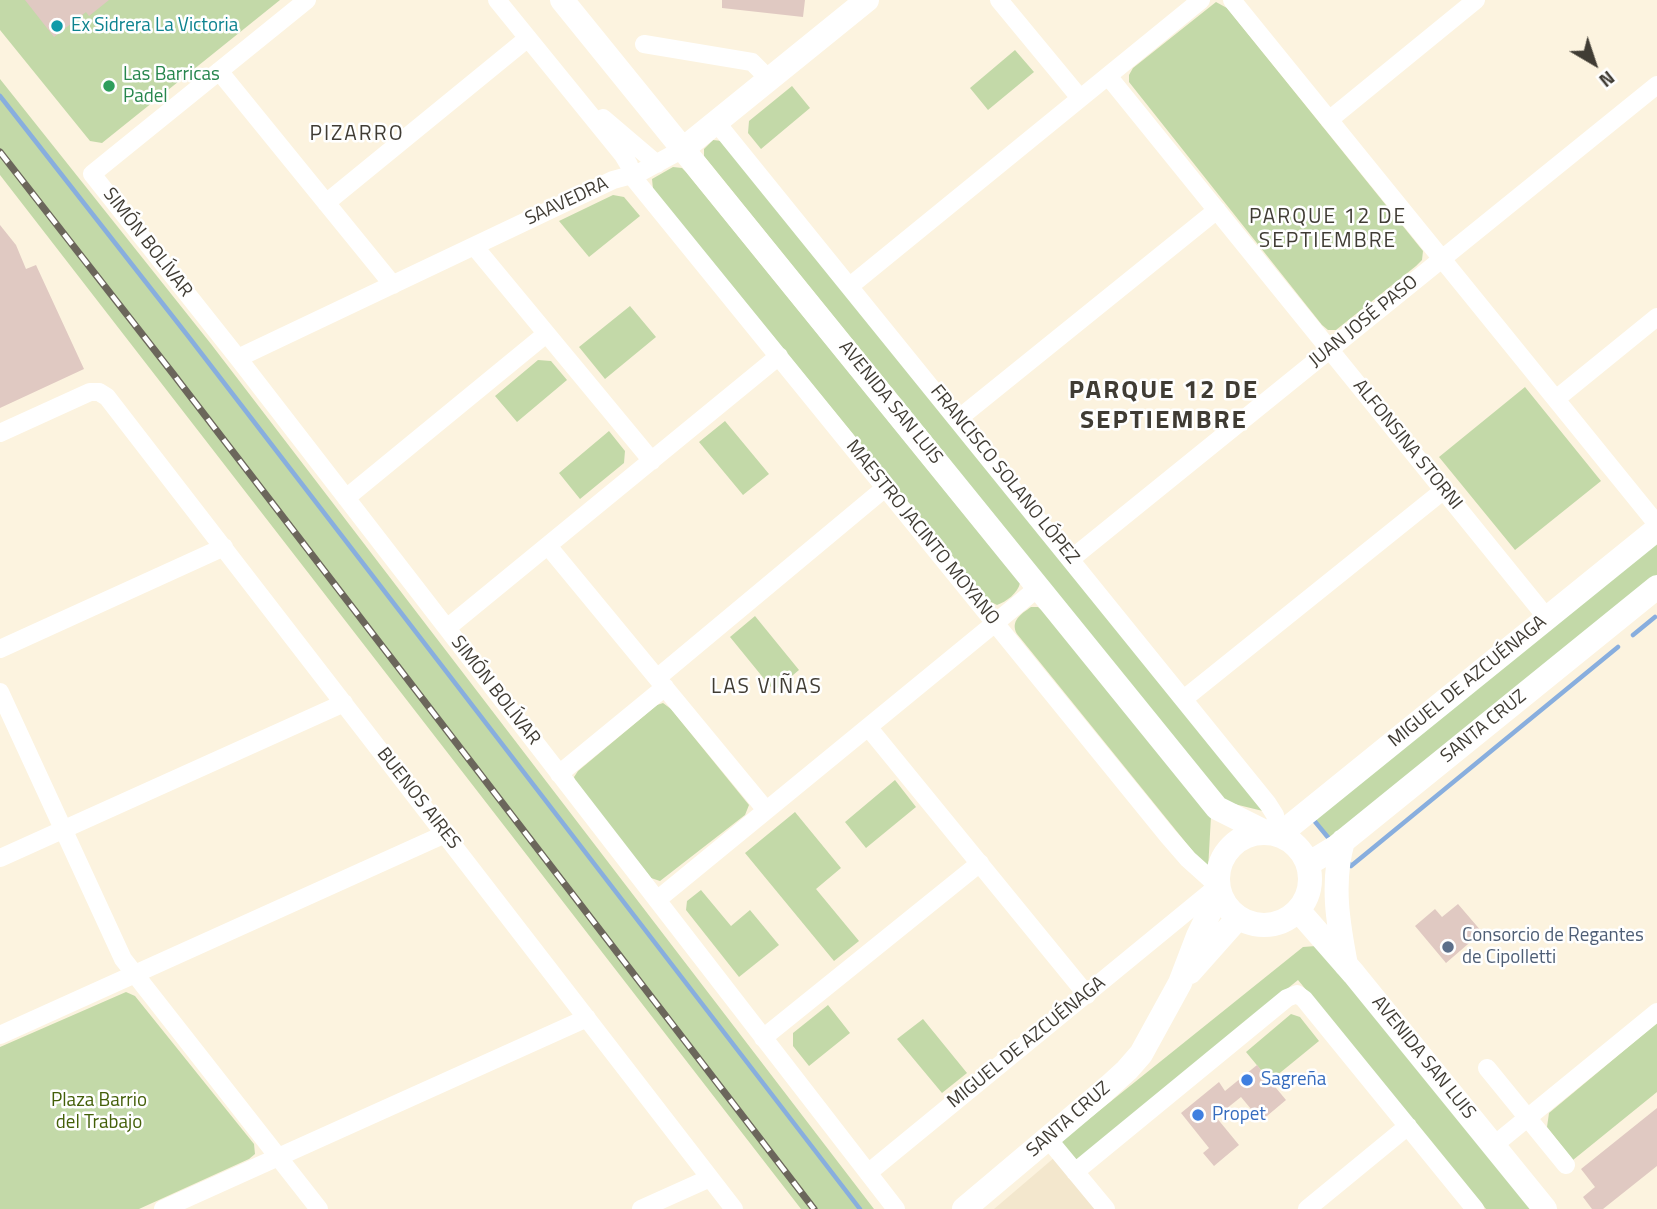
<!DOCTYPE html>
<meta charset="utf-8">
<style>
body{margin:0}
#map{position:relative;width:1657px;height:1209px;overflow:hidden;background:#fcf3df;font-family:"Titillium Web",sans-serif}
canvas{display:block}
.north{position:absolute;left:1559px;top:28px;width:70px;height:70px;-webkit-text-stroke:5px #fff;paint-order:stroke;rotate:141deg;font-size:19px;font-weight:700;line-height:28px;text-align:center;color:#403c34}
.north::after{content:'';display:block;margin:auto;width:24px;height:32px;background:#403c34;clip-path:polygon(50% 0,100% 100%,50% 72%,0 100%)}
</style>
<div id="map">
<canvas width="1657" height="1209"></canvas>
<div class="north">N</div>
</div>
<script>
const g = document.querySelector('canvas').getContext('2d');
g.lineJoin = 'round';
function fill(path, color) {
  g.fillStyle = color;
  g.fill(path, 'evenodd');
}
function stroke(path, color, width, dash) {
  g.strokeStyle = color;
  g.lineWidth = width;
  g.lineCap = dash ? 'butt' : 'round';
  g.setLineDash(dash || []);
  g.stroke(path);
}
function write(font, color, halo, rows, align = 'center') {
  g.font = font + ' "Titillium Web",sans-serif';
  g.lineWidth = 5;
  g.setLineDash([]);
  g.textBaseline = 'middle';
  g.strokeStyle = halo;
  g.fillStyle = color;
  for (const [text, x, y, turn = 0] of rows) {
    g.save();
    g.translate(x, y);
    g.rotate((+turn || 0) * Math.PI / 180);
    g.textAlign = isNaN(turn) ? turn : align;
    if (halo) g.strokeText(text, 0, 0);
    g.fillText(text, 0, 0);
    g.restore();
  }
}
const built = new Path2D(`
 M 1055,1157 L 1096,1209 L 994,1209 Z`);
const green = new Path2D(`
 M 0,0 L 280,0 L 102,143 L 90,141 L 0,30 Z
 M 1216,2 L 1227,8 L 1423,251 L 1422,260 L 1416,266 L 1336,330 L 1328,330 L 1322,325 L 1129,82 L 1129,75 L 1133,68 Z
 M 1015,50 L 1034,72 L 988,110 L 970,88 Z
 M 0,79 L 211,344 L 874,1209 L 801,1209 L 0,175 Z
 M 792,86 L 810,108 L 761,149 L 748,133 L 749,121 Z
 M 713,140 L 722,141 L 1267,812 L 1226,802 L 704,156 L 704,149 Z
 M 673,167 L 682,168 L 686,172 L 1020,583 C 1018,593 1006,602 997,605 L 989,601 L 653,189 L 652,179 Z
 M 613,195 L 624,197 L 640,216 L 589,257 L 559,221 Z
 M 630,306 L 656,337 L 605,379 L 579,347 Z
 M 538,360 L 551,361 L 567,380 L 517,422 L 495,396 Z
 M 1525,387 L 1601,481 L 1515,550 L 1439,457 Z
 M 725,421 L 769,474 L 743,495 L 699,442 Z
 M 609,431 L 625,451 L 624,463 L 580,499 L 559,473 Z
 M 1657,540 L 1657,576 L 1330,840 L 1313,819 Z
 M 1031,607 L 1038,607 L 1044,612 L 1211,816 L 1208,870 L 1017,634 C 1010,621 1021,614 1031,607 Z
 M 755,616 L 799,670 L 774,691 L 730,637 Z
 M 663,703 L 671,709 L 749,805 L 745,815 L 660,881 L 651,878 L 576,784 L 574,777 L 578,771 L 657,705 Z
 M 895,780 L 916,807 L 866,848 L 845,822 Z
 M 795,812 L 841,868 L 816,889 L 859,941 L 834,961 L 745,853 Z
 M 701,890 L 731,926 L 750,910 L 779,945 L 739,977 L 686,910 L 687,901 Z
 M 1316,946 L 1533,1209 L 1486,1209 L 1298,980 L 1065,1170 L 1049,1151 L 1303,947 Z
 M 126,992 L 135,996 L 254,1144 L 255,1154 L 249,1159 L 139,1209 L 0,1209 L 0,1047 Z
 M 828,1005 L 850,1033 L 809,1066 L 793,1046 L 793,1033 Z
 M 1291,1014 L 1300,1017 L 1319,1041 L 1270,1081 L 1246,1052 Z
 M 923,1019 L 967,1073 L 942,1093 L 897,1039 Z
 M 1657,1023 L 1657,1092 L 1573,1160 L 1547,1127 L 1549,1113 Z`);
const stream = new Path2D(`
 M 0,96 L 188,336 L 860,1209
 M 1633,635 L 1655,617
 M 1312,818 L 1331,841
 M 1348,862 L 1351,866 L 1618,647`);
const building = new Path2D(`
 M 25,0 L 109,0 L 89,16 L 86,12 L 54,37 Z
 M 722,0 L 805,0 L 803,17 L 722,8 Z
 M 0,225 L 16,245 L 26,269 L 36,265 L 84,369 L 0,408 Z
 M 1458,904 L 1482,932 L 1446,963 L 1415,926 L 1435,909 L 1442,917 Z
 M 1257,1065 L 1286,1100 L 1261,1121 L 1241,1097 L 1216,1117 L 1239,1145 L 1214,1166 L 1203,1153 L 1209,1148 L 1181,1113 L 1219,1082 L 1225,1091 Z
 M 1657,1108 L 1657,1166 L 1603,1209 L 1592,1209 L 1583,1197 L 1595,1187 L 1581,1169 Z`);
const street = new Path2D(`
 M 307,0 L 92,174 L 238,358 L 896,1209
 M 497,0 L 623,155 L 629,165 L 631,175 L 1168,836 L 1188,859 L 1218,886 L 868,1173
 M 999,0 L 1080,98
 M 1232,0 L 1657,524
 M 644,44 L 752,62 L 769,79
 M 219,71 L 393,285
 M 1108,76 L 1547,618
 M 603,118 L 657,164
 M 1329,120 L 1476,0
 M 716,122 L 1268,804 L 1275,815 L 1279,835
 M 326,203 L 528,38
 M 474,246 L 652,461
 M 850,286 L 1201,0
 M 238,358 L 613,180 L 639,173 L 683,149
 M 1556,399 L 1657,317
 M 958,419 L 1217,210
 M 0,433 L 90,392 L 99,392 L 107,397 L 734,1209
 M 346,498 L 546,334
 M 548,546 L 766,810
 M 1071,559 L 1657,85
 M 447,628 L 779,356
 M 0,649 L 224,547
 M 657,678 L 885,488
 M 0,692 L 123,959 L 319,1209
 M 1185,698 L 1444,490
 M 868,727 L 1087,995
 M 559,774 L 665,687
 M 0,858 L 344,703
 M 657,900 L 1039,587
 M 0,1035 L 445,834
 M 763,1038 L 980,863
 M 1487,1068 L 1566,1165
 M 1048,1139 L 1106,1209
 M 1493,1146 L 1657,1012
 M 1075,1172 L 1287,998 L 1297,994 L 1304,999 L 1475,1209
 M 163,1209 L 587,1018
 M 641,1209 L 710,1178
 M 1307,1209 L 1408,1126`);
const secondary = new Path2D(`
 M 562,0 L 1217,808 L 1267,833
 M 683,149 L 867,0
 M1218 879a46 46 0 1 1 92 0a46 46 0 1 1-92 0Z
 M 1279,835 L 1657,529
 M 1343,841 C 1331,883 1338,923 1346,965
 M 1308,864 L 1336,847 L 1657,587
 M 1298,910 L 1354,974 L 1545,1209
 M 1190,972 L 1238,918
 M 964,1209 L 1104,1091 L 1127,1070 L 1141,1054 L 1180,983 L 1198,936 L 1219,893`);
const rail = new Path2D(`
 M 0,152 L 174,375 L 814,1209`);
const markers = [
 [57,26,7,"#0f9aa8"],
 [109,86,7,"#2e9e5b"],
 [1448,947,7,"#5c6f8a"],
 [1247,1080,7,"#3f7fe0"],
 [1198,1115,7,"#3f7fe0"]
];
const cultureNames = [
 ["Ex Sidrera La Victoria",71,26]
];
const leisureNames = [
 ["Las Barricas",123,75],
 ["Padel",123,97]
];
const streetNames = [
 ["SAAVEDRA",567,202,-25],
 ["SIMÓN BOLÍVAR",147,243,52],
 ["JUAN JOSÉ PASO",1364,322,-39],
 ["AVENIDA SAN LUIS",890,403,51],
 ["ALFONSINA STORNI",1407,445,51],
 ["FRANCISCO SOLANO LÓPEZ",1004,475,51],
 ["MAESTRO JACINTO MOYANO",922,533,51],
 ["MIGUEL DE AZCUÉNAGA",1468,682,-39],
 ["SIMÓN BOLÍVAR",495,691,52],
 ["SANTA CRUZ",1484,727,-39],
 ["BUENOS AIRES",418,799,52],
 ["MIGUEL DE AZCUÉNAGA",1027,1043,-39],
 ["AVENIDA SAN LUIS",1423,1058,51],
 ["SANTA CRUZ",1069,1120,-41]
];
const serviceNames = [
 ["Consorcio de Regantes",1462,936],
 ["de Cipolletti",1462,958]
];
const shopNames = [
 ["Sagreña",1261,1080],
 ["Propet",1212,1115]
];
const parkNames = [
 ["Plaza Barrio",99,1101],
 ["del Trabajo",99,1123]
];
const neighbourhoodNames = [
 ["PIZARRO",357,135],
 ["PARQUE 12 DE",1328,218],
 ["SEPTIEMBRE",1328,242],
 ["LAS VIÑAS",767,688]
];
const districtNames = [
 ["PARQUE 12 DE",1164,392],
 ["SEPTIEMBRE",1164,422]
];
fill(built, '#f3e7cd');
fill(green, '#c3d9a8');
stroke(stream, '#88aede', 4.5);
fill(building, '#e0c9c2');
stroke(street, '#fff', 18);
stroke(secondary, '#fff', 24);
stroke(rail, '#6b665b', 7);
stroke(rail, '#fff', 4.5, [13]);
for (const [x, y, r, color] of markers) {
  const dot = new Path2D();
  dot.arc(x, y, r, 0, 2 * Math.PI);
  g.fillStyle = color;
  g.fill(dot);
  stroke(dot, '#fff', 2.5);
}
write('19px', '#0d838f', '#fff', cultureNames, 'left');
write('19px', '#27864d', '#fff', leisureNames, 'left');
write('19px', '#403c34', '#fff', streetNames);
write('19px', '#4e5e75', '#fff', serviceNames, 'left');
write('19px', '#366cbe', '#fff', shopNames, 'left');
write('19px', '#435f08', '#fff', parkNames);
g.letterSpacing = '2px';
write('21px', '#403c34', '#fff', neighbourhoodNames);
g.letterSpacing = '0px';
g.letterSpacing = '2px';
write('bold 26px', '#403c34', '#fff', districtNames);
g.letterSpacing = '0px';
</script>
